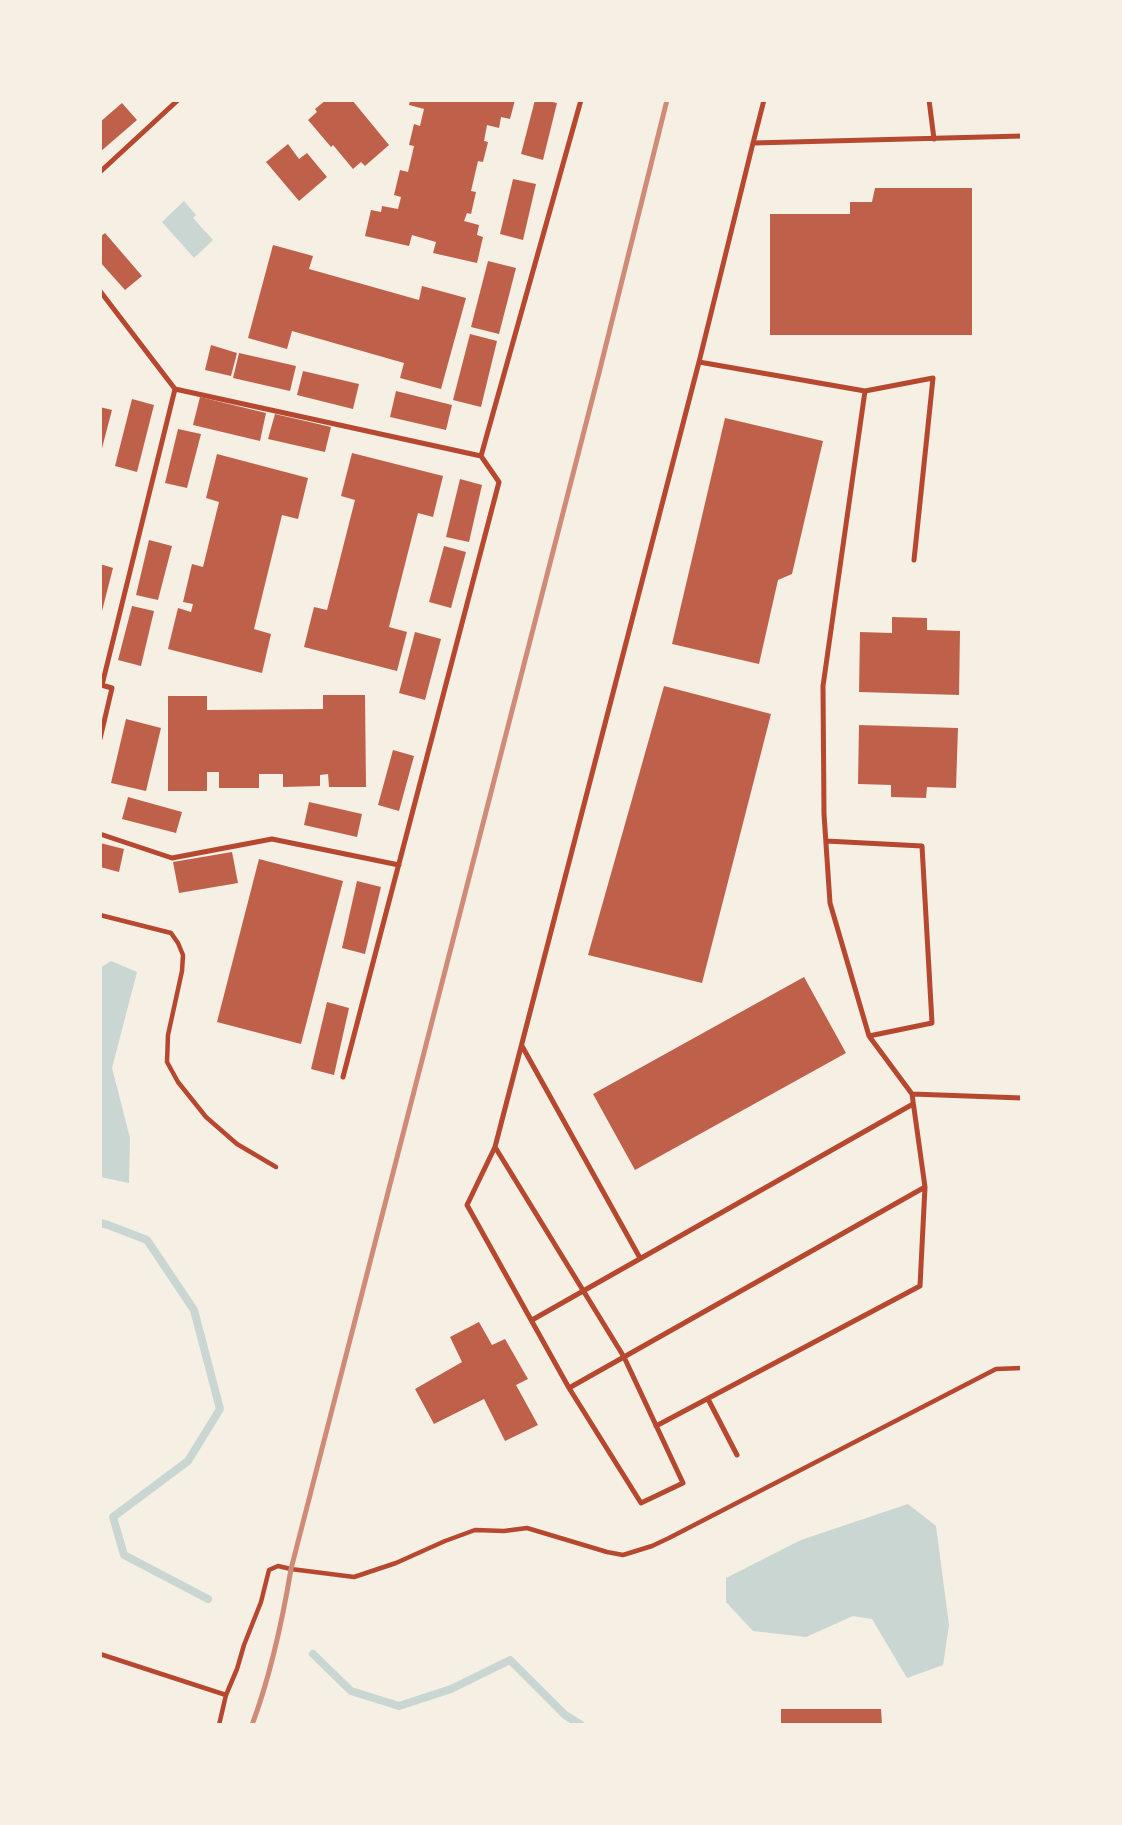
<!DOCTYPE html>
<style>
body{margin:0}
#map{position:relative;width:1122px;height:1825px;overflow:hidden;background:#f6efe4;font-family:Inter,sans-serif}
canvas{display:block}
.frame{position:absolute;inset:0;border:102px solid #f6efe4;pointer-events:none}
</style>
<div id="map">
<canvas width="1122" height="1825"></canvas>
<div class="frame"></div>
</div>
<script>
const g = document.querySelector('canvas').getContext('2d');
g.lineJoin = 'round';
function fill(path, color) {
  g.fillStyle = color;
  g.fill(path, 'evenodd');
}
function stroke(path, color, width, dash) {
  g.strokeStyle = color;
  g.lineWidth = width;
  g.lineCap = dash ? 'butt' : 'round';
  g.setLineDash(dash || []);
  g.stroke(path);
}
const water = new Path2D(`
 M 184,201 L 196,215 L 193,218 L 213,240 L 194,258 L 162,222 Z
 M 111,961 L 137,972 L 112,1068 L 130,1138 L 129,1183 L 100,1177 L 100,968 Z
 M 908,1504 L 936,1526 L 949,1625 L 943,1665 L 907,1678 L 872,1619 L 853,1616 L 806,1637 L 753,1631 L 726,1602 L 726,1578 L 801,1540 Z`);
const stream = new Path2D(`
 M 100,1223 L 108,1225 L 147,1240 L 194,1310 L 220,1409 L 188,1461 L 113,1517 L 124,1555 L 208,1599
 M 313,1654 L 351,1691 L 399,1706 L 451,1689 L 510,1660 L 565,1715 L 581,1725`);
const building = new Path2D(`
 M 326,100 L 352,100 L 389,145 L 365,166 L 361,162 L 353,169 L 333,145 L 331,147 L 308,120 L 317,112 L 315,109 Z
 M 410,100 L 515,100 L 510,119 L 501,117 L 499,128 L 487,125 L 484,141 L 488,142 L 483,162 L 478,161 L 471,191 L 476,192 L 471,214 L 467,213 L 464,221 L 479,225 L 477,235 L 483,237 L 477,263 L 433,253 L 436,242 L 412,235 L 409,246 L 365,236 L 371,210 L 381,212 L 382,206 L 398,209 L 401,197 L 394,195 L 400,170 L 408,172 L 414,146 L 409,145 L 414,124 L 420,126 L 424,109 L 409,105 Z
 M 535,100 L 543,100 L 557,103 L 543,160 L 521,154 Z
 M 122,103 L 137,120 L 100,152 L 100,122 Z
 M 288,144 L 299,159 L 307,153 L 327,177 L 299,201 L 266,162 Z
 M 513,179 L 536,184 L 523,240 L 500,234 Z
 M 875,188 L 972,188 L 972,335 L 770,335 L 770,214 L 850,214 L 850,202 L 872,202 Z
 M 105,233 L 142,276 L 125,290 L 100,262 L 100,237 Z
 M 273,245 L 313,256 L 309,269 L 419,300 L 422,286 L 466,298 L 441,389 L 400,378 L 404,363 L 292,331 L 287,349 L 248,338 Z
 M 488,261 L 516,268 L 499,334 L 471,327 Z
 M 470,334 L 497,341 L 481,407 L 453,400 Z
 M 211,345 L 237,353 L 231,376 L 205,370 Z
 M 239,353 L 296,366 L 290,391 L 233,378 Z
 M 303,371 L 359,384 L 353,409 L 297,395 Z
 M 396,391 L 452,405 L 446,430 L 390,417 Z
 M 200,397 L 266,413 L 260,441 L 193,425 Z
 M 132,399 L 154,405 L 137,472 L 115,466 Z
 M 100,407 L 112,410 L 101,452 L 100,452 Z
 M 275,414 L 331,427 L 325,452 L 268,439 Z
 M 725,418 L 823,441 L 792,574 L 778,580 L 759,664 L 672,644 Z
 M 178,429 L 201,434 L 187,488 L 165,483 Z
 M 352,453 L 443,476 L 433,517 L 418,513 L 389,627 L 407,632 L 397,671 L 304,647 L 314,607 L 327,610 L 355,500 L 341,496 Z
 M 217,454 L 308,478 L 298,519 L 282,515 L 254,629 L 271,634 L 262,673 L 168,649 L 178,608 L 191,612 L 193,604 L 183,602 L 192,564 L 203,567 L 219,502 L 206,498 Z
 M 460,479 L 482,485 L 469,542 L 446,537 Z
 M 149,540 L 172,546 L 158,600 L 136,595 Z
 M 444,546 L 466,552 L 451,608 L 429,602 Z
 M 100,564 L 113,568 L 101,615 L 100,615 Z
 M 132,606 L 154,611 L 141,666 L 118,660 Z
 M 892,617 L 927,618 L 927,630 L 960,631 L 959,695 L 859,692 L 860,632 L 892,633 Z
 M 415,632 L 441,639 L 425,700 L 399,693 Z
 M 664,686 L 771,714 L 702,983 L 588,955 Z
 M 323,695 L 365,695 L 366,787 L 329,787 L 328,774 L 320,775 L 320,786 L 283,787 L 283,774 L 259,774 L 259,788 L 219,788 L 219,772 L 207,772 L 207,791 L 168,791 L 168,696 L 207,696 L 207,710 L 323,709 Z
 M 126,719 L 161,728 L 146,791 L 111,783 Z
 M 859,725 L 958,728 L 956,788 L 927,787 L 926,798 L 891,797 L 891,785 L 858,784 Z
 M 393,750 L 414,756 L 399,811 L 378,805 Z
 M 128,797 L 182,812 L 176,833 L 122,819 Z
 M 309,802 L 362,814 L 357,837 L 304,825 Z
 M 100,843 L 124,849 L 119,872 L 100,867 Z
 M 232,852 L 238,883 L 179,893 L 173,862 Z
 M 259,859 L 343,881 L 301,1044 L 217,1022 Z
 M 357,881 L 381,887 L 365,954 L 342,948 Z
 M 804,977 L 846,1053 L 635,1170 L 593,1094 Z
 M 327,1002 L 349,1008 L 334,1075 L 311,1069 Z
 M 479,1322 L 492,1345 L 505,1339 L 528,1379 L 516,1385 L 538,1425 L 505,1441 L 484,1399 L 434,1424 L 415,1389 L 462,1362 L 450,1337 Z
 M 781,1709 L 881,1709 L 882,1725 L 781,1725 Z`);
const path = new Path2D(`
 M 100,915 L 171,933 L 178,943 L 183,955 L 182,971 L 168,1035 L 167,1062 L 178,1082 L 206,1117 L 237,1144 L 276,1167
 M 100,1654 L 226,1695
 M 219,1725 L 226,1695 L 237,1669 L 244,1645 L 261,1602 L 269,1570 L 278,1566 L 291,1569 L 354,1577 L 396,1563 L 445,1541 L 475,1530 L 504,1531 L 527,1528 L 607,1552 L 623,1555 L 652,1546 L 669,1538 L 996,1369 L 1022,1368`);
const service = new Path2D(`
 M 929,100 L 934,139
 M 753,143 L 764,100
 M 100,172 L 178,100
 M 100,291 L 175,389 L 481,456 L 499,482 L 343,1077
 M 699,362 L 753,143 L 1022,136
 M 865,391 L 933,378 L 914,560
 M 481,456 L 581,100
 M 102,685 L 175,389
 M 100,739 L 112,688 L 101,685
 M 100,834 L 172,858 L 272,839 L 399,865
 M 826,841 L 922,846 L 932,1023 L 869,1036
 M 522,1046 L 640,1258
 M 495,1147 L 699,362 L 865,391 L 823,686 L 824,814 L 830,903 L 869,1036 L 912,1094
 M 532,1320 L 913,1104
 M 569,1388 L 467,1205 L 495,1147 L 624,1357 L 683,1483 L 641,1503 L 569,1388 L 925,1187 L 912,1094 L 1022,1098
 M 708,1399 L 737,1455
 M 656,1426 L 920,1286 L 925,1187`);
const rail = new Path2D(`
 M 252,1725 C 271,1674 282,1623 291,1569 L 599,373 L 667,100`);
fill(water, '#c9d6d2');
stroke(stream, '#c9d6d2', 8);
fill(building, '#bf614a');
stroke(path, '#b5482f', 4.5);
stroke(service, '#b5482f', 5);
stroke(rail, '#cf8b77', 5);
</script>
